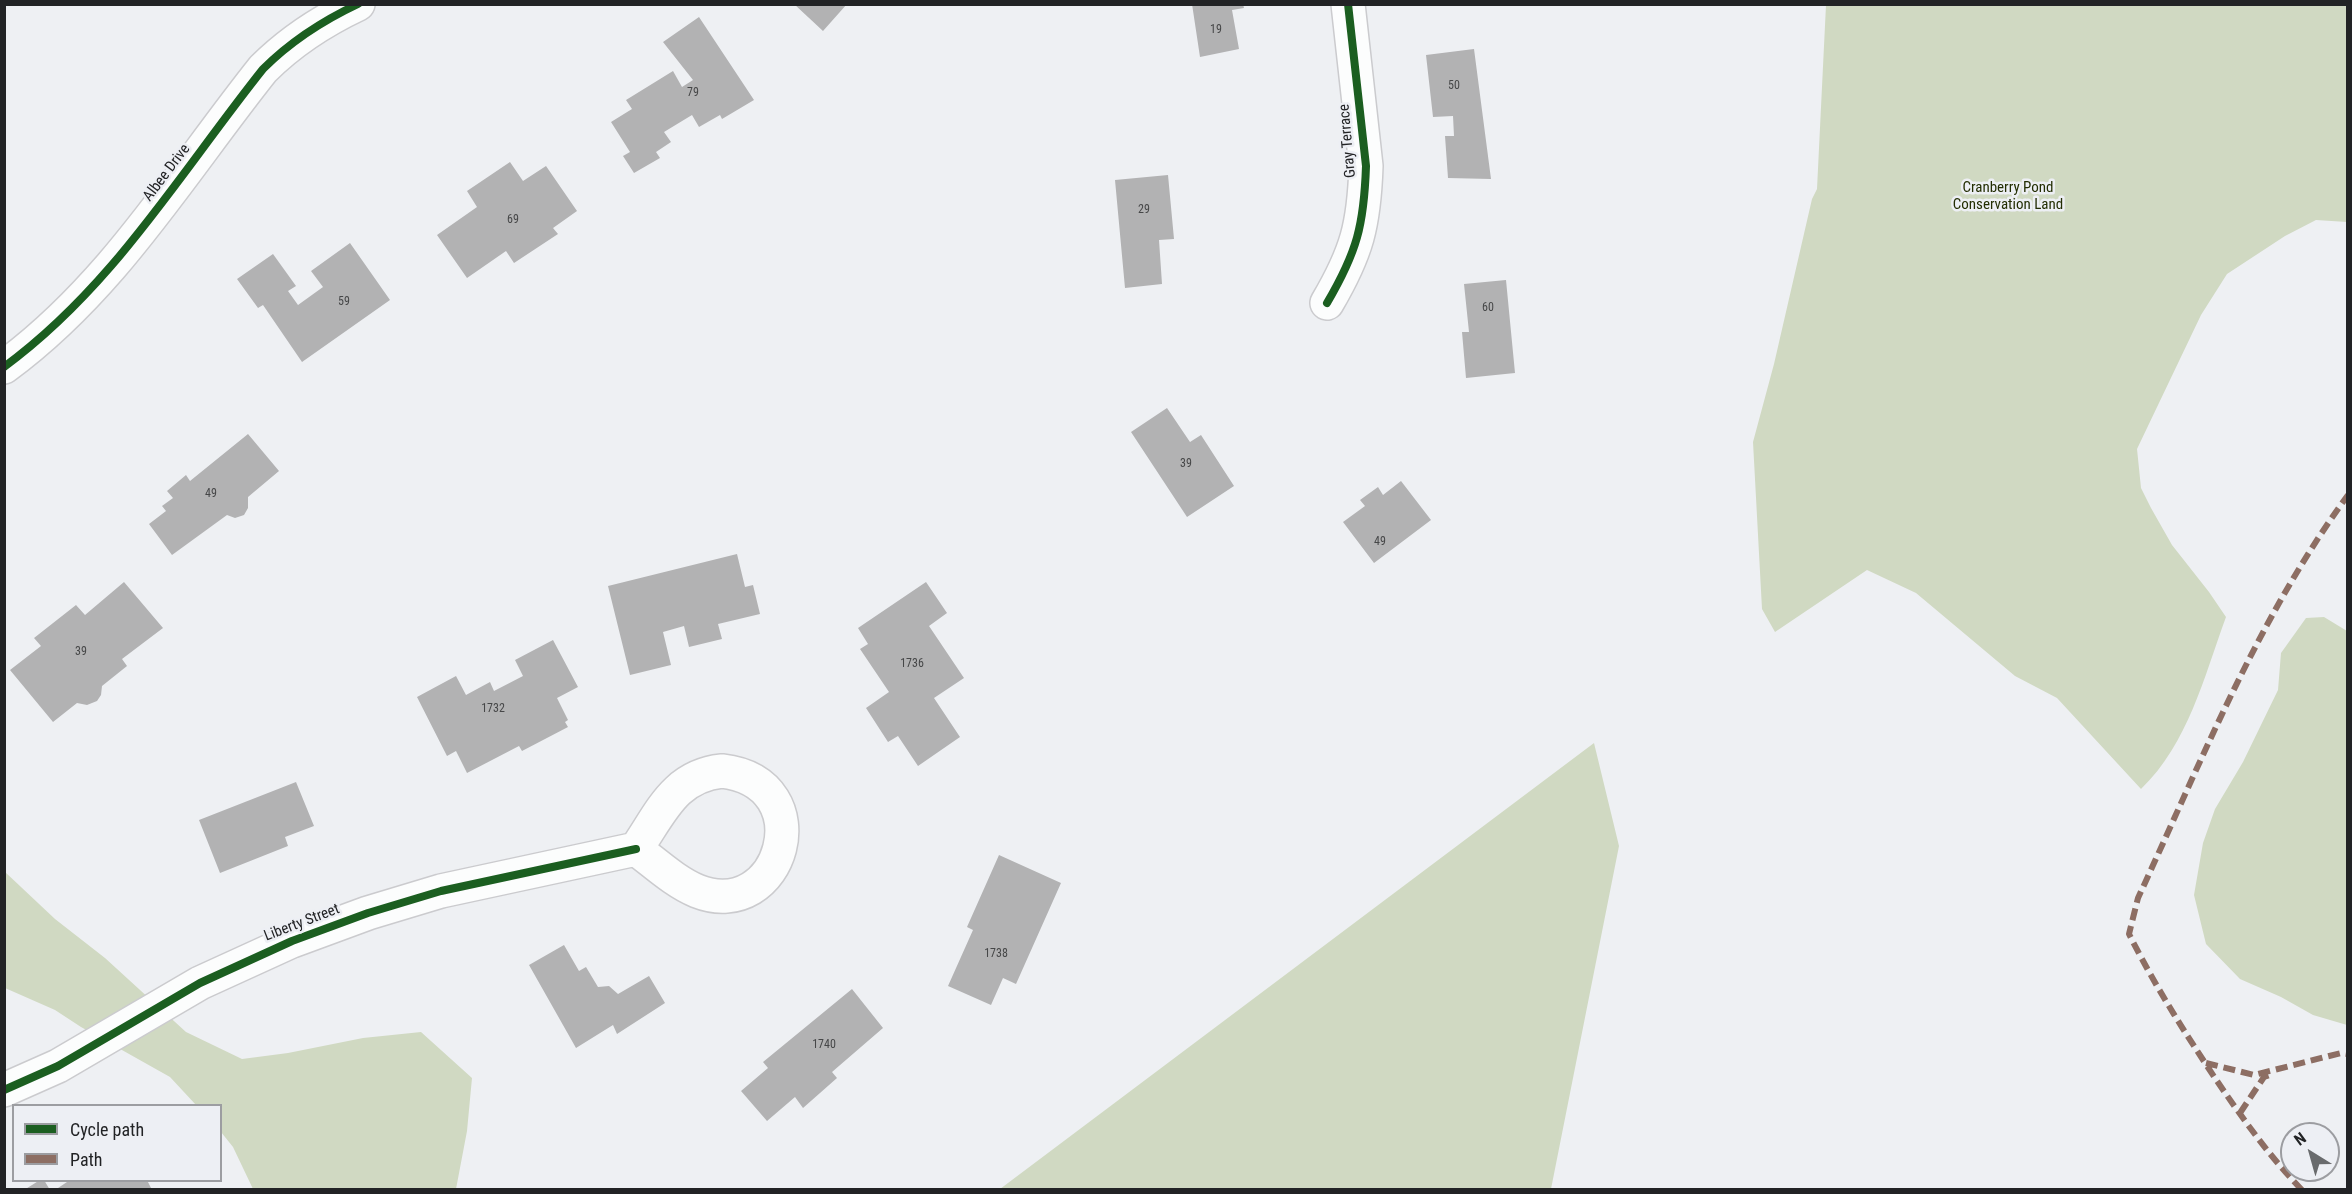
<!DOCTYPE html>
<style>
body{margin:0}
#map{position:relative;width:2352px;height:1194px;overflow:hidden;background:#eef0f3;font-family:"Roboto Condensed",sans-serif}
canvas{display:block}
.frame{position:absolute;inset:0;border:6px solid #222325;pointer-events:none}
.legend{position:absolute;left:12px;top:1104px;width:210px;height:78px;box-sizing:border-box;background:#edeff4;border:2px solid #9c9da1;margin:0;padding:8px 10px;list-style:none;font-size:18px;color:#222325}
.legend li{display:flex;align-items:center;gap:12px;height:30px}
.legend b{width:30px;border:2px solid #9c9da1}
.north{position:absolute;left:2280px;top:1122px;width:60px;height:60px;box-sizing:border-box;background:#edeff4;border:2px solid #9c9da1;border-radius:50%;rotate:323deg;font-size:16px;font-weight:700;line-height:24px;text-align:center;color:#222325}
.north::after{content:'';display:block;margin:auto;width:21px;height:27px;background:#696b6d;clip-path:polygon(50% 0,100% 100%,50% 72%,0 100%)}
</style>
<div id="map">
<canvas width="2352" height="1194"></canvas>
<div class="frame"></div>
<ul class="legend">
<li><b style="height:8px;background:#1b5e20"></b>Cycle path</li>
<li><b style="height:8px;background:#8d6e63"></b>Path</li>
</ul>
<div class="north">N</div>
</div>
<script>
const g = document.querySelector('canvas').getContext('2d');
g.lineJoin = 'round';
function fill(path, color) {
  g.fillStyle = color;
  g.fill(path, 'evenodd');
}
function stroke(path, color, width, dash) {
  g.strokeStyle = color;
  g.lineWidth = width;
  g.lineCap = dash ? 'butt' : 'round';
  g.setLineDash(dash || []);
  g.stroke(path);
}
function write(font, color, halo, rows, align = 'center') {
  g.font = font + ' "Roboto Condensed",sans-serif';
  g.lineWidth = 5;
  g.setLineDash([]);
  g.textBaseline = 'middle';
  g.strokeStyle = halo;
  g.fillStyle = color;
  for (const [text, x, y, turn = 0] of rows) {
    g.save();
    g.translate(x, y);
    g.rotate((+turn || 0) * Math.PI / 180);
    g.textAlign = isNaN(turn) ? turn : align;
    if (halo) g.strokeText(text, 0, 0);
    g.fillText(text, 0, 0);
    g.restore();
  }
}
const green = new Path2D(`
 M 1826,5 L 2347,5 L 2347,222 L 2316,220 L 2285,236 L 2227,274 L 2201,315 L 2137,449 L 2141,488 L 2151,508 L 2172,545 L 2209,592 L 2226,617 C 2204,677 2188,744 2141,789 L 2057,698 L 2015,676 L 1916,593 L 1867,570 L 1775,632 L 1762,609 L 1753,442 L 1774,364 L 1812,199 L 1817,189 Z
 M 2324,617 L 2347,631 L 2347,1025 L 2313,1015 L 2281,997 L 2240,979 L 2206,944 L 2194,895 L 2203,843 L 2215,809 L 2243,762 L 2278,690 L 2281,653 L 2306,618 Z
 M 1594,743 L 1619,846 L 1551,1189 L 1000,1189 Z
 M 4,871 L 55,919 L 105,958 L 186,1032 L 242,1059 L 288,1053 L 363,1038 L 421,1032 L 472,1078 L 467,1131 L 456,1189 L 253,1189 L 233,1147 L 221,1132 L 220,1106 L 196,1105 L 170,1077 L 81,1027 L 55,1010 L 5,988 Z`);
const building = new Path2D(`
 M 794,4 L 847,4 L 823,31 Z
 M 1192,4 L 1243,4 L 1244,8 L 1232,10 L 1239,49 L 1200,57 Z
 M 699,17 L 754,100 L 722,119 L 720,115 L 699,127 L 692,115 L 664,132 L 671,142 L 656,152 L 660,158 L 634,173 L 623,156 L 630,152 L 611,122 L 632,109 L 626,100 L 673,71 L 682,87 L 693,80 L 663,42 Z
 M 1474,49 L 1491,179 L 1448,178 L 1445,136 L 1454,136 L 1453,116 L 1433,117 L 1426,55 Z
 M 510,162 L 523,181 L 546,166 L 577,211 L 553,228 L 558,234 L 514,263 L 506,251 L 467,278 L 437,235 L 477,207 L 467,191 Z
 M 1168,175 L 1174,239 L 1159,240 L 1162,284 L 1125,288 L 1115,180 Z
 M 350,243 L 390,300 L 302,362 L 263,305 L 258,308 L 237,279 L 273,254 L 296,286 L 288,291 L 298,305 L 323,287 L 311,271 Z
 M 1506,280 L 1515,373 L 1466,378 L 1462,332 L 1469,332 L 1464,284 Z
 M 1167,408 L 1190,442 L 1201,435 L 1234,486 L 1187,517 L 1131,432 Z
 M 248,434 L 279,471 L 248,497 L 248,508 L 244,515 L 235,518 L 227,515 L 172,555 L 149,524 L 166,511 L 162,506 L 173,498 L 167,491 L 186,475 L 190,481 Z
 M 1401,481 L 1431,520 L 1374,563 L 1343,522 L 1365,506 L 1360,500 L 1378,487 L 1383,495 Z
 M 737,554 L 745,587 L 753,585 L 760,614 L 718,624 L 722,639 L 689,647 L 684,626 L 663,632 L 671,665 L 630,675 L 608,586 Z
 M 124,582 L 163,628 L 122,659 L 127,666 L 102,686 L 101,695 L 97,701 L 87,705 L 77,703 L 53,722 L 10,670 L 41,646 L 34,638 L 76,605 L 85,615 Z
 M 926,582 L 947,613 L 929,626 L 964,678 L 934,698 L 960,737 L 918,766 L 898,736 L 888,742 L 866,708 L 889,692 L 860,649 L 868,644 L 858,628 Z
 M 553,640 L 578,687 L 557,698 L 568,720 L 565,722 L 568,727 L 522,751 L 519,746 L 467,773 L 456,751 L 447,756 L 417,697 L 456,676 L 466,695 L 490,682 L 494,691 L 523,676 L 515,660 Z
 M 296,782 L 314,826 L 285,837 L 288,846 L 220,873 L 199,820 Z
 M 999,855 L 1061,883 L 1016,984 L 1003,978 L 991,1005 L 948,986 L 973,930 L 967,927 Z
 M 564,945 L 579,971 L 586,967 L 598,987 L 609,986 L 618,994 L 649,976 L 665,1003 L 617,1034 L 613,1025 L 576,1048 L 529,965 Z
 M 852,989 L 883,1028 L 832,1072 L 837,1078 L 803,1108 L 795,1097 L 767,1121 L 741,1091 L 768,1068 L 763,1062 Z
 M 40,1180 L 44,1180 L 50,1190 L 24,1190 Z
 M 70,1180 L 147,1180 L 152,1190 L 59,1190 L 58,1188 Z`);
const minor = new Path2D(`
 M 1327,303 C 1357,252 1364,225 1366,166 L 1348,4
 M 4,367 C 113,287 180,173 263,69 C 291,41 322,21 358,4
 M 722,771 C 824,783 782,925 697,891 C 675,882 655,863 636,849 C 661,813 674,776 722,771 Z
 M 4,1090 L 58,1066 L 200,983 L 292,941 L 368,913 L 441,891 L 636,849`);
const quiet = new Path2D(`
 M 2206,1063 L 2254,1075 L 2341,1053 L 2348,1054
 M 2240,1113 L 2264,1077 L 2272,1074
 M 2302,1190 C 2270,1157 2243,1119 2217,1081 C 2185,1033 2155,986 2129,934 L 2138,898 C 2202,760 2258,618 2348,495`);
const cycleway = new Path2D(`
 M 1327,303 C 1357,252 1364,225 1366,166 L 1348,4
 M 4,367 C 113,287 180,173 263,69 C 291,41 322,21 358,4
 M 4,1090 L 58,1066 L 200,983 L 292,941 L 368,913 L 441,891 L 636,849`);
const numberNames = [
 ["19",1216,30],
 ["50",1454,86],
 ["79",693,93],
 ["29",1144,210],
 ["69",513,220],
 ["59",344,302],
 ["60",1488,308],
 ["39",1186,464],
 ["49",211,494],
 ["49",1380,542],
 ["39",81,652],
 ["1736",912,664],
 ["1732",493,709],
 ["1738",996,954],
 ["1740",824,1045]
];
const streetNames = [
 ["Gray Terrace",1348,141,-95],
 ["Albee Drive",167,173,-53],
 ["Liberty Street",302,923,-21]
];
const parkNames = [
 ["Cranberry Pond",2008,188],
 ["Conservation Land",2008,205]
];
fill(green, '#d0d9c2');
fill(building, '#b2b2b3');
stroke(minor, '#cbcbce', 36);
stroke(minor, '#fcfdfd', 33);
stroke(quiet, '#8d6e63', 6, [12, 6]);
stroke(cycleway, '#1b5e20', 8);
write('12px', '#464748', null, numberNames);
write('15px', '#222325', '#edeff4', streetNames);
write('15px', '#232e03', '#edeff4', parkNames);
</script>
